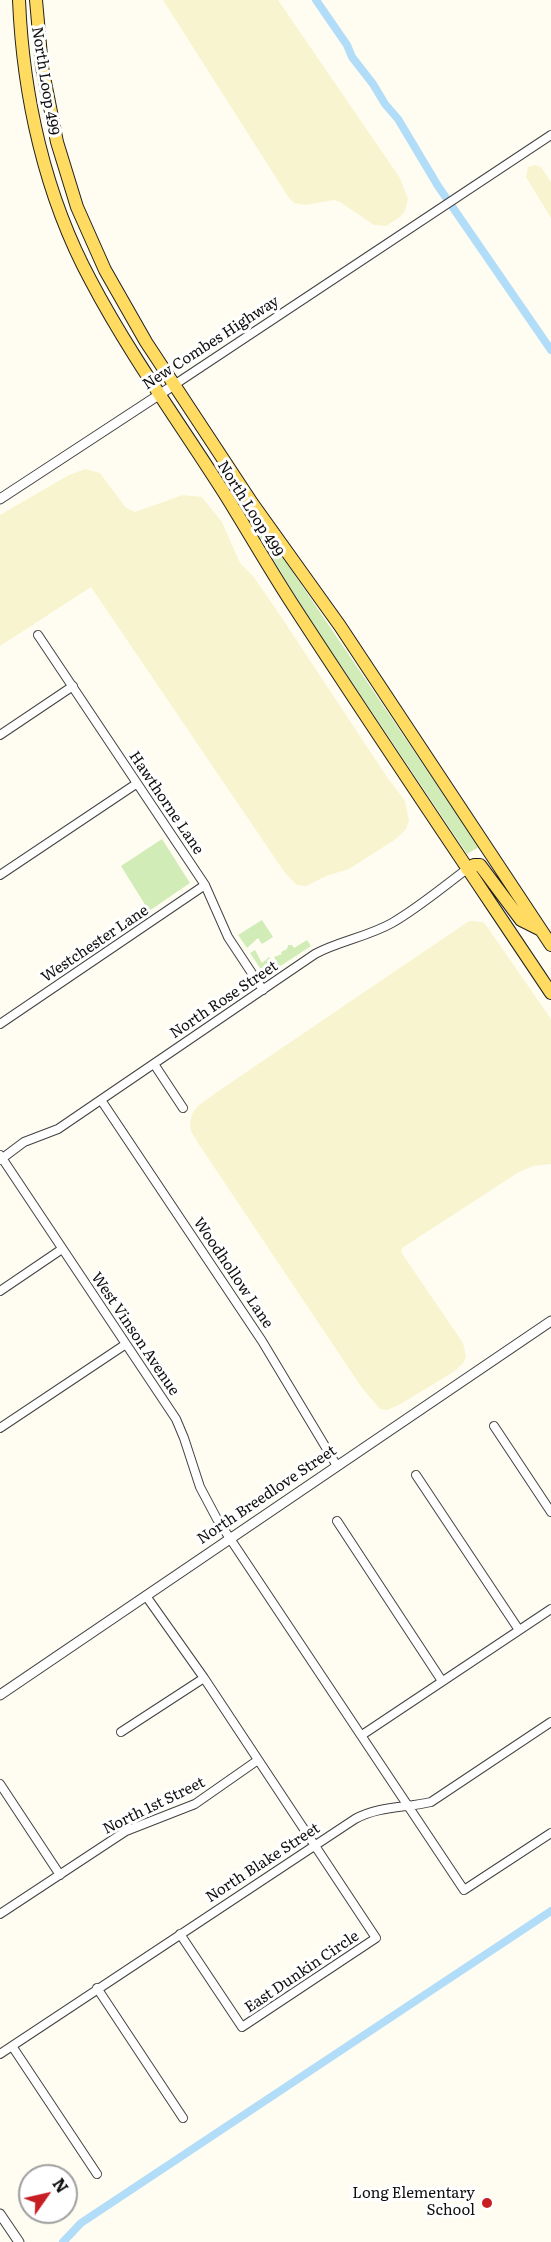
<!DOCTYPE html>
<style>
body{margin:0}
#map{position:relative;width:551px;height:2242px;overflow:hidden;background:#fffdf1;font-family:Literata,serif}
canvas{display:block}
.north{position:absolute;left:18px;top:2164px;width:60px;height:60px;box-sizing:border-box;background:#fff;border:2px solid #9f9f9f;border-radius:50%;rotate:56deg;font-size:16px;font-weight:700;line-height:24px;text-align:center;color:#0f0f0f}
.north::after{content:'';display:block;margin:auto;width:21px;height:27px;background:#c71e23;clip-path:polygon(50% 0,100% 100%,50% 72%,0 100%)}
</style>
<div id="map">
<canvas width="551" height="2242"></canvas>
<div class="north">N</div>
</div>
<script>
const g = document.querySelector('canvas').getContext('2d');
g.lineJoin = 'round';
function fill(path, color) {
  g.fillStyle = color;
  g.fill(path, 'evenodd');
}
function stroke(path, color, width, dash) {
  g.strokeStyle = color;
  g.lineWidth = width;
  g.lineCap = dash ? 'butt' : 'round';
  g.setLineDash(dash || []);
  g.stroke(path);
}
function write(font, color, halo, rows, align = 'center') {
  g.font = font + ' Literata,serif';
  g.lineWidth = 6;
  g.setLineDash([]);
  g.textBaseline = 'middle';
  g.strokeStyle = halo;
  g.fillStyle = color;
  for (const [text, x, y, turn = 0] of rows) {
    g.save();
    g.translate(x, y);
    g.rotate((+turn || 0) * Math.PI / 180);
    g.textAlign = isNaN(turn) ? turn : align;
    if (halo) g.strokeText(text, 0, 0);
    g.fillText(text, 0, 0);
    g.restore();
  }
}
const farmland = new Path2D(`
 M 163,0 L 278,0 L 400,178 L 408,199 L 405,211 L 400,217 L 386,226 L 374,225 L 340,202 L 334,200 L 305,205 L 294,203 L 289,198 Z
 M 535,165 L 541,167 L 551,182 L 551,218 L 526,177 L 528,167 Z
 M 85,469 L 100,473 L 126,508 L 135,512 L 183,495 L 202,497 L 222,522 L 240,563 L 253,576 L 280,615 L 387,777 L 405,801 L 409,821 L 406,829 L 396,839 L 349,869 L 326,876 L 306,886 L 297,885 L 285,873 L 91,587 L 0,646 L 0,515 L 69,475 Z
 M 469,921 L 483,922 L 488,928 L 551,1019 L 551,1164 L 533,1166 L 519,1172 L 402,1248 L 401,1252 L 463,1343 L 466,1356 L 464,1362 L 455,1371 L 399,1405 L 387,1410 L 380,1409 L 362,1388 L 198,1143 L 191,1131 L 190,1122 L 193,1112 L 199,1105 L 217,1092 Z`);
const green = new Path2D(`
 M 233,494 L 241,500 L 288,565 L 479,847 L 467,854 L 309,618 Z
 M 162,839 L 190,883 L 149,911 L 121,866 Z
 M 262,920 L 273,937 L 262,944 L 258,938 L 247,948 L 238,935 Z
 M 307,940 L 311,946 L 279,967 L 274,957 L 282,954 L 281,952 L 287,949 L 288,945 L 292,945 L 294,948 Z
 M 255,950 L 262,963 L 269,957 L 278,968 L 269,974 L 264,974 L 250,953 Z`);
const canal = new Path2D(`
 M 316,0 L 347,45 L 352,57 L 373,84 L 385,104 L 398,119 L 438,186 L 551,350
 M 63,2242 L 81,2223 L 551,1911`);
const minor = new Path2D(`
 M 174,385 L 551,135
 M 38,635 L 205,885 L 228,937 L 263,990
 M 0,735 L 73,686
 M 0,875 L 136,784
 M 0,1024 L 205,885
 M 154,1064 L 183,1108
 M 101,1100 L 262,1341 L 337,1466
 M 0,1155 L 176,1419 L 184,1438 L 200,1487 L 217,1519 L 464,1890 L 551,1833
 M 0,1160 L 24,1142 L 58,1129 L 315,954 C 339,941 367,937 392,923 C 418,908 443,887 467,869
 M 0,1291 L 62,1249
 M 494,1426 L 551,1512
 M 0,1428 L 126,1344
 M 416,1475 L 519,1630
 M 337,1521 L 442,1681
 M 146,1596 L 204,1678 L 376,1938 L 242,2027 L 180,1934
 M 121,1732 L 204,1678
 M 362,1735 L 551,1609
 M 0,1784 L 60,1875
 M 0,1914 L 126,1831 L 195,1804 L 258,1760
 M 97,1988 L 183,2118
 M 12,2046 L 97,2174
 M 0,2054 L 355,1819 C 379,1806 405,1808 431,1802 L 551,1722`);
const tertiary = new Path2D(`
 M 0,499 L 174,385
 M 0,1695 L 551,1321
 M 0,2214 L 19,2242`);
const primary = new Path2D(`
 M 19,0 C 23,96 45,196 91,281 C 131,357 182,426 228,499 C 249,533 269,568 291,602 C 376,733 464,863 551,993
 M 36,0 L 42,67 L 57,142 L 77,207 L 105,270 L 146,342 L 252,503 L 340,626 L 551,945
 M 467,869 L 474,865 L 480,865 L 521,920 L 541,930`);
const markers = [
 [487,2203,6,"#c71e23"]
];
const streetNames = [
 ["North Loop 499",45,81,81],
 ["New Combes Highway",211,343,-33],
 ["North Loop 499",250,509,58],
 ["Hawthorne Lane",166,803,56],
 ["Westchester Lane",95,944,-34],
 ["North Rose Street",224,1000,-34],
 ["Woodhollow Lane",233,1273,56],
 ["West Vinson Avenue",135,1334,56],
 ["North Breedlove Street",267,1495,-34],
 ["North 1st Street",154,1806,-26],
 ["North Blake Street",263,1863,-33],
 ["East Dunkin Circle",302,1972,-34]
];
const poiNames = [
 ["Long Elementary",475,2194],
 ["School",475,2211]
];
fill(farmland, '#f7f4cf');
fill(green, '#d2ecb8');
stroke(canal, '#b2ddf9', 8);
stroke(minor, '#424242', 10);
stroke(tertiary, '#424242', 11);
stroke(primary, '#202020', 14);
stroke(minor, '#fff', 8);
stroke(tertiary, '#fff', 9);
stroke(primary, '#ffdc61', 12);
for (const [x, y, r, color] of markers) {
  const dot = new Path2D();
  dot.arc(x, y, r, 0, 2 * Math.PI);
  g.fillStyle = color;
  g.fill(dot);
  stroke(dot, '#fff', 2);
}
write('15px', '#0f0f0f', '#fff', streetNames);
write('15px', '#0f0f0f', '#fff', poiNames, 'right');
</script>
